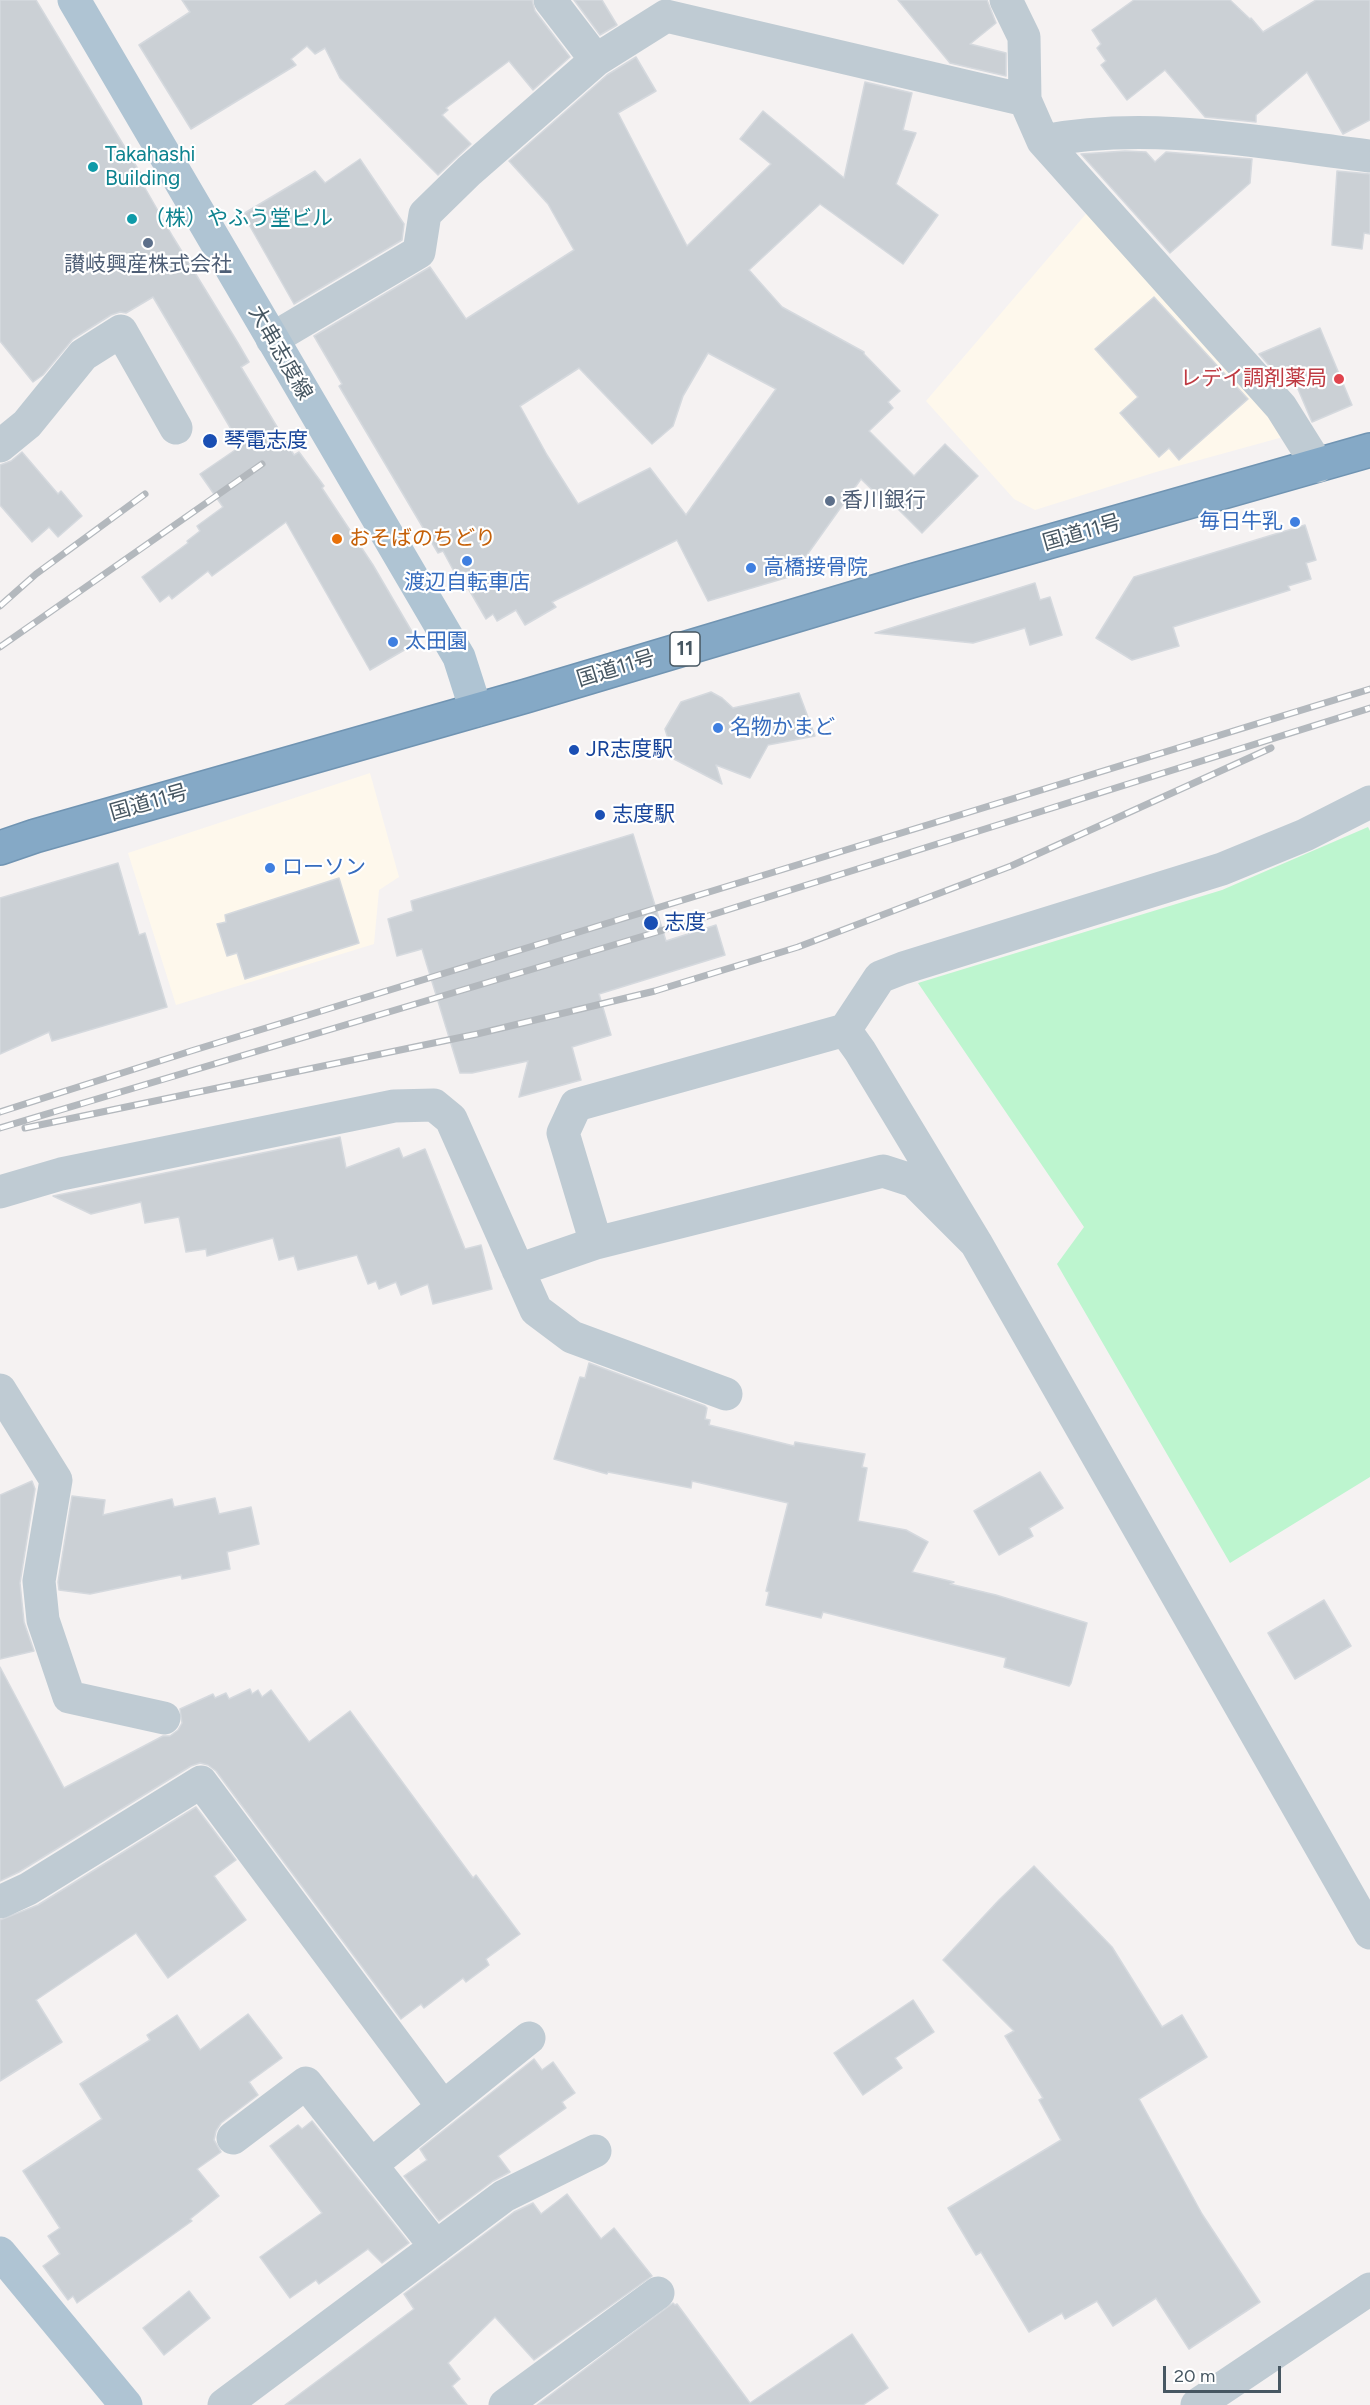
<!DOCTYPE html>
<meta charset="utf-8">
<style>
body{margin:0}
#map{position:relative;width:1370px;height:2405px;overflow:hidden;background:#f5f2f2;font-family:Figtree,sans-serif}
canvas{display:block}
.scale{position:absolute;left:1163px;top:2366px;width:118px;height:27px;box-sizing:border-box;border:3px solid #475762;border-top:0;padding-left:8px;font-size:18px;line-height:21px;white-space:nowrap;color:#475762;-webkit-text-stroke:4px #fff;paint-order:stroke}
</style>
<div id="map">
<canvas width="1370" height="2405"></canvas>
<div class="scale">20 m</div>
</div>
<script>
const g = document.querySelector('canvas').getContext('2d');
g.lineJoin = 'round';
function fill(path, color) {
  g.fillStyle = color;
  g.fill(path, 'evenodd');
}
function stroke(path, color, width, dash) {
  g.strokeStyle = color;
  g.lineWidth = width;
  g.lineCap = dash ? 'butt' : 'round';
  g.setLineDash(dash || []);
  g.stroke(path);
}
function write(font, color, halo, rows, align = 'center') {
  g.font = font + ' Figtree,"Noto Sans JP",sans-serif';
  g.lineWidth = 4.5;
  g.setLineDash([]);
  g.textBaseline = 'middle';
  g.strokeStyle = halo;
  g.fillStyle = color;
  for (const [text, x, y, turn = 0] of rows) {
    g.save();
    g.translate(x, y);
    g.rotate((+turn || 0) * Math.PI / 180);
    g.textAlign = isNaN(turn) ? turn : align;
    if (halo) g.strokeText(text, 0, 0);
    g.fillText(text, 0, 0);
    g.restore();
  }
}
const commercial = new Path2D(`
 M 1091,208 L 1237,375 L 1283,437 L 1156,472 L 1035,510 L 1014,499 L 926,401 Z
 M 370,773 L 399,877 L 379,890 L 374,944 L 176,1005 L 128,853 Z`);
const green = new Path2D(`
 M 1368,827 L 1370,831 L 1370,1477 L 1230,1563 L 1057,1264 L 1084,1227 L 918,983 L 1222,890 Z`);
const building = new Path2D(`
 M 0,0 L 36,0 L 144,179 L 141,181 L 173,237 L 238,343 L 249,362 L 241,367 L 294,455 L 299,452 L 324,486 L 322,488 L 373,565 L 418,642 L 370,670 L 286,522 L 212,576 L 208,571 L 172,599 L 169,595 L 160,602 L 142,577 L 188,543 L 187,541 L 200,531 L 197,526 L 223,507 L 200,474 L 241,446 L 153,297 L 126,313 L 120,312 L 111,315 L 73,339 L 43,375 L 33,382 L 0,341 Z
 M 182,0 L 532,0 L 535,11 L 570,57 L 533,90 L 509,61 L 446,108 L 448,110 L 442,115 L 471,144 L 438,175 L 340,78 L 325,48 L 315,54 L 307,46 L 291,59 L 296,65 L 191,129 L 139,45 L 190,12 Z
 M 574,0 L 602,0 L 617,25 L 600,35 Z
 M 898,0 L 987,0 L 996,23 L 970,44 L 1006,53 L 1006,76 L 950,63 Z
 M 1134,0 L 1230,0 L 1250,19 L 1251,18 L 1263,32 L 1316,0 L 1370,0 L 1370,120 L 1343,134 L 1307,72 L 1256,115 L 1256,122 L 1205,117 L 1165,70 L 1127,100 L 1101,65 L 1106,61 L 1097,48 L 1101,44 L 1092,30 Z
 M 636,57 L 656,91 L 618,113 L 687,246 L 771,164 L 740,139 L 763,111 L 844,178 L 865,82 L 912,93 L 903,130 L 916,133 L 896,184 L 938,215 L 903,264 L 820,204 L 749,270 L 782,307 L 864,352 L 864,354 L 900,391 L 888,402 L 893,408 L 869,431 L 914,476 L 945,444 L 978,476 L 922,533 L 890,501 L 887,504 L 861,479 L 792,576 L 708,601 L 677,540 L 552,602 L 556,607 L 525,625 L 516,610 L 497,621 L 493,614 L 486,619 L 468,588 L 464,590 L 443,551 L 438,553 L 339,386 L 342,384 L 314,336 L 430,267 L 466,319 L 574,250 L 548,204 L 509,161 L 607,75 ZM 708,353 L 776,389 L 686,515 L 650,468 L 578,504 L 547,455 L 520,406 L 579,368 L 652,444 L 673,426 L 683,396 Z
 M 1125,151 L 1146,152 L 1155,162 L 1166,152 L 1252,159 L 1250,183 L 1170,253 L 1081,154 Z
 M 360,159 L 404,224 L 402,240 L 294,304 L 243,214 L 315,171 L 325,183 Z
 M 1337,171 L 1370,174 L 1370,234 L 1364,233 L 1362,249 L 1332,245 Z
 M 1154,297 L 1248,399 L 1179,460 L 1169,448 L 1159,457 L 1120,413 L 1138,397 L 1095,349 Z
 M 1320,328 L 1352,405 L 1312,422 L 1295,382 L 1287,386 L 1259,354 Z
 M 22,452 L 58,494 L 61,491 L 82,516 L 58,537 L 49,527 L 32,542 L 0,505 L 0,465 L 11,461 Z
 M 1305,525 L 1316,560 L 1306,563 L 1311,579 L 1288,586 L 1290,590 L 1173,627 L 1179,646 L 1132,660 L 1096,638 L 1134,577 Z
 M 1035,583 L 1040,600 L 1050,597 L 1062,635 L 1030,645 L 1025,628 L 973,643 L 875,633 Z
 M 711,692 L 722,698 L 733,708 L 799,693 L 815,736 L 768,745 L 750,778 L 716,765 L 722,784 L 674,759 L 665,729 L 681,702 Z
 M 633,834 L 666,941 L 716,925 L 725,955 L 599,994 L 611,1035 L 572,1047 L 581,1080 L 519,1097 L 528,1061 L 472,1073 L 460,1073 L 422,949 L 397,956 L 388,919 L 413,911 L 411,901 Z
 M 118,863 L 139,935 L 145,933 L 167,1007 L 52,1041 L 49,1032 L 0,1054 L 0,898 Z
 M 339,878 L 359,943 L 245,979 L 237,953 L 227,956 L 217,924 L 226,922 L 225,915 Z
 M 340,1137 L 346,1168 L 399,1148 L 403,1158 L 425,1149 L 465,1249 L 481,1245 L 492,1289 L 433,1304 L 428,1284 L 401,1295 L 396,1282 L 379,1289 L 376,1281 L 368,1284 L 357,1255 L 298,1270 L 294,1256 L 279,1260 L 273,1238 L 207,1256 L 206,1249 L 186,1252 L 179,1217 L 145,1223 L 141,1202 L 91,1214 L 53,1196 Z
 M 589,1363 L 705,1406 L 707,1408 L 705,1419 L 710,1420 L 709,1425 L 794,1446 L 795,1442 L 865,1454 L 862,1467 L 867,1468 L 858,1521 L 906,1530 L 928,1542 L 912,1572 L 954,1582 L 950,1584 L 996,1595 L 1087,1623 L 1071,1683 L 1069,1686 L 1004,1667 L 1006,1658 L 823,1612 L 821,1618 L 766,1605 L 769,1592 L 766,1591 L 788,1503 L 692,1481 L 691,1488 L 608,1472 L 607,1474 L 554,1459 L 580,1377 L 585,1378 Z
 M 1040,1472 L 1063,1508 L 1029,1528 L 1033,1536 L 999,1555 L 974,1511 Z
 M 32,1481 L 35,1489 L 20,1583 L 24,1622 L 34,1651 L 0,1659 L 0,1495 Z
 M 72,1496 L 105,1500 L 103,1515 L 172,1499 L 174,1507 L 215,1498 L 219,1514 L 251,1507 L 259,1544 L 227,1552 L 230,1569 L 182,1579 L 181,1575 L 90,1594 L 59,1590 L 58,1582 Z
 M 1324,1600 L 1351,1646 L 1295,1679 L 1268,1633 Z
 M 0,1667 L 64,1788 L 163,1736 L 170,1736 L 178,1730 L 182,1723 L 180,1709 L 213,1694 L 215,1698 L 226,1693 L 229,1699 L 250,1689 L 252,1694 L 258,1690 L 262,1697 L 271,1690 L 309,1742 L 350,1711 L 473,1878 L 476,1875 L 520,1934 L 486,1959 L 489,1965 L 466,1982 L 463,1978 L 424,2008 L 421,2004 L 401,2019 L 216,1771 L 208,1765 L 200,1763 L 191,1766 L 19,1872 L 0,1881 Z
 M 196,1807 L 236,1860 L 214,1876 L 246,1920 L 168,1978 L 136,1933 L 36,2000 L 62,2042 L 0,2081 L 0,1920 L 38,1905 Z
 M 1034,1866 L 1112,1947 L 1162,2027 L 1182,2015 L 1207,2057 L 1139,2099 L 1202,2214 L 1260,2302 L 1189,2349 L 1156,2298 L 1113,2326 L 1097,2301 L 1065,2319 L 1062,2313 L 1029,2332 L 981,2252 L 976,2255 L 948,2208 L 1061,2140 L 1039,2100 L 1043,2098 L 1005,2036 L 1014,2031 L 943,1960 L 999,1900 Z
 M 913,2000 L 934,2032 L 895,2058 L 902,2068 L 863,2095 L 834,2053 Z
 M 248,2014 L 282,2058 L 249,2082 L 258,2095 L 221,2123 L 216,2131 L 214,2140 L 221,2152 L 197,2169 L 219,2196 L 190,2219 L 192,2221 L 77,2303 L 73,2296 L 68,2300 L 43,2266 L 60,2254 L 48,2236 L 60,2228 L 23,2171 L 102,2119 L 80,2084 L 150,2040 L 147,2035 L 177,2015 L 200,2050 Z
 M 534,2059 L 542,2070 L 553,2062 L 575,2093 L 562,2102 L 566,2108 L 498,2156 L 510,2172 L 493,2181 L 439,2221 L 404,2176 L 427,2160 L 420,2149 Z
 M 312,2121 L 409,2243 L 382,2263 L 368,2249 L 319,2284 L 316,2280 L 290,2298 L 260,2257 L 322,2213 L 270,2146 L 298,2125 L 302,2129 Z
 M 567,2194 L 601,2239 L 614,2228 L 652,2276 L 534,2360 L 495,2317 L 448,2363 L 460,2379 L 452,2386 L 467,2405 L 285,2405 L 414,2309 L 404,2294 L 514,2212 L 533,2203 L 541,2214 Z
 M 189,2291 L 210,2318 L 164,2355 L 143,2328 Z
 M 673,2303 L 675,2305 L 677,2304 L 750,2403 L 852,2334 L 888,2388 L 863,2405 L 537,2405 Z`);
const minor = new Path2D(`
 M 550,0 L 596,60
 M 1006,0 L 1024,37 L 1025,100 L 1043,141 L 1281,407 L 1318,466
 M 1043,141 C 1151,120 1262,143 1370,156
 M 272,339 L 419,252 L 425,214 L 469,171 L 596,60 L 666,16 L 1025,100
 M 0,446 L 27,424 L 83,355 L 121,331 L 176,428
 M 845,1030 L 880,977 L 903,968 L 1222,869 L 1305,835 L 1370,802
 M 0,1192 L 61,1174 L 394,1106 L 434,1105 L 451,1119 L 536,1310 L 572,1337 L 726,1394
 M 976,1243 L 1370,1933
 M 518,1270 L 596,1243 L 883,1171 L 914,1181 L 976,1243 L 860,1051 L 845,1030 L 576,1105 L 563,1133 L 596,1243
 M 0,1390 L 56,1480 L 39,1581 L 43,1620 L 69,1697 L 164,1718
 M 0,1902 L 28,1889 L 201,1782 L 443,2107
 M 233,2138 L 306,2083 L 436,2247
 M 371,2165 L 529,2038
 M 224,2405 L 504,2196 L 595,2151
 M 505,2405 L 658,2293
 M 1197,2405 L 1370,2289`);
const major = new Path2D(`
 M 74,0 L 459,657 L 476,710
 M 0,2253 L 126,2405`);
const highway = new Path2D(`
 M 0,848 L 35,836 L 526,696 L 911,581 L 1370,450`);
const rail = new Path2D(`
 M 0,606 L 36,574 L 145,494
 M 0,647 L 262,464
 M 0,1112 L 191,1051 L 1370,689
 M 0,1128 L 657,932 L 1370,708
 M 25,1128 L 477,1034 L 655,991 L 798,947 L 1011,866 L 1271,748`);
const markers = [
 [93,167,6,"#0f9aa8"],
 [132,219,6,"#0f9aa8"],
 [148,243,6,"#5c6f8a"],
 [1339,379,6,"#e0444e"],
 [210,441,8,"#1a4fb4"],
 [830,501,6,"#5c6f8a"],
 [1295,522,6,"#3f7fe0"],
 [337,539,6,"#e8710a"],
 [467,561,6,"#3f7fe0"],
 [751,568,6,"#3f7fe0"],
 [393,642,6,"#3f7fe0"],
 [718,728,6,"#3f7fe0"],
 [574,750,6,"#1a4fb4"],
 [600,815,6,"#1a4fb4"],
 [270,868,6,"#3f7fe0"],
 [651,923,8,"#1a4fb4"]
];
const shields = [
 [685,649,30]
];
const shieldNames = [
 ["11",685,649]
];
const cultureNames = [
 ["Takahashi",105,155],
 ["Building",105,179],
 ["（株）やふう堂ビル",144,219]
];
const serviceNames = [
 ["讃岐興産株式会社",148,265],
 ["香川銀行",842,501,"left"]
];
const streetNames = [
 ["大串志度線",280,353,60],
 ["国道11号",1082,533,-16],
 ["国道11号",616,669,-17],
 ["国道11号",149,803,-16]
];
const healthNames = [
 ["レデイ調剤薬局",1327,379]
];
const transitNames = [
 ["琴電志度",224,441],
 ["JR志度駅",586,750],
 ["志度駅",612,815],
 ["志度",664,923]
];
const shopNames = [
 ["毎日牛乳",1283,522,"right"],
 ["高橋接骨院",763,568],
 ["渡辺自転車店",467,583,"center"],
 ["太田園",405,642],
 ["名物かまど",730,728],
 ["ローソン",282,868]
];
const foodNames = [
 ["おそばのちどり",349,539]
];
fill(commercial, '#fef8ec');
fill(green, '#bdf5cf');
fill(building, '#cbd0d5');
stroke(building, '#d5d9de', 1.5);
stroke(highway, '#7094b2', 36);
stroke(minor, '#bfcbd3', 33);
stroke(major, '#afc4d3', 33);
stroke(highway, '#85a9c6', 33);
stroke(rail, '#b3b8bd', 7);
stroke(rail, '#fff', 4.5, [14]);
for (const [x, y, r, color] of markers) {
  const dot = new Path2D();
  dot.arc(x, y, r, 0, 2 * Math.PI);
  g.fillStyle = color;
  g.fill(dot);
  stroke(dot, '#fff', 2);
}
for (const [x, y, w] of shields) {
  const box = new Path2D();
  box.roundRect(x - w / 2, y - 17, w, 34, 4.5);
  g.fillStyle = '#fff';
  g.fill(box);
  stroke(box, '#475762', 1.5);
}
write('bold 20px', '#475762', null, shieldNames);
write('21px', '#0d838f', '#fff', cultureNames, 'left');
write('21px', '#4e5e75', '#fff', serviceNames);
write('21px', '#475762', '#fff', streetNames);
write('21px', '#be3a42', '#fff', healthNames, 'right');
write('21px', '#164399', '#fff', transitNames, 'left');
write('21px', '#366cbe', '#fff', shopNames, 'left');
write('21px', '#c56008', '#fff', foodNames, 'left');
</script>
